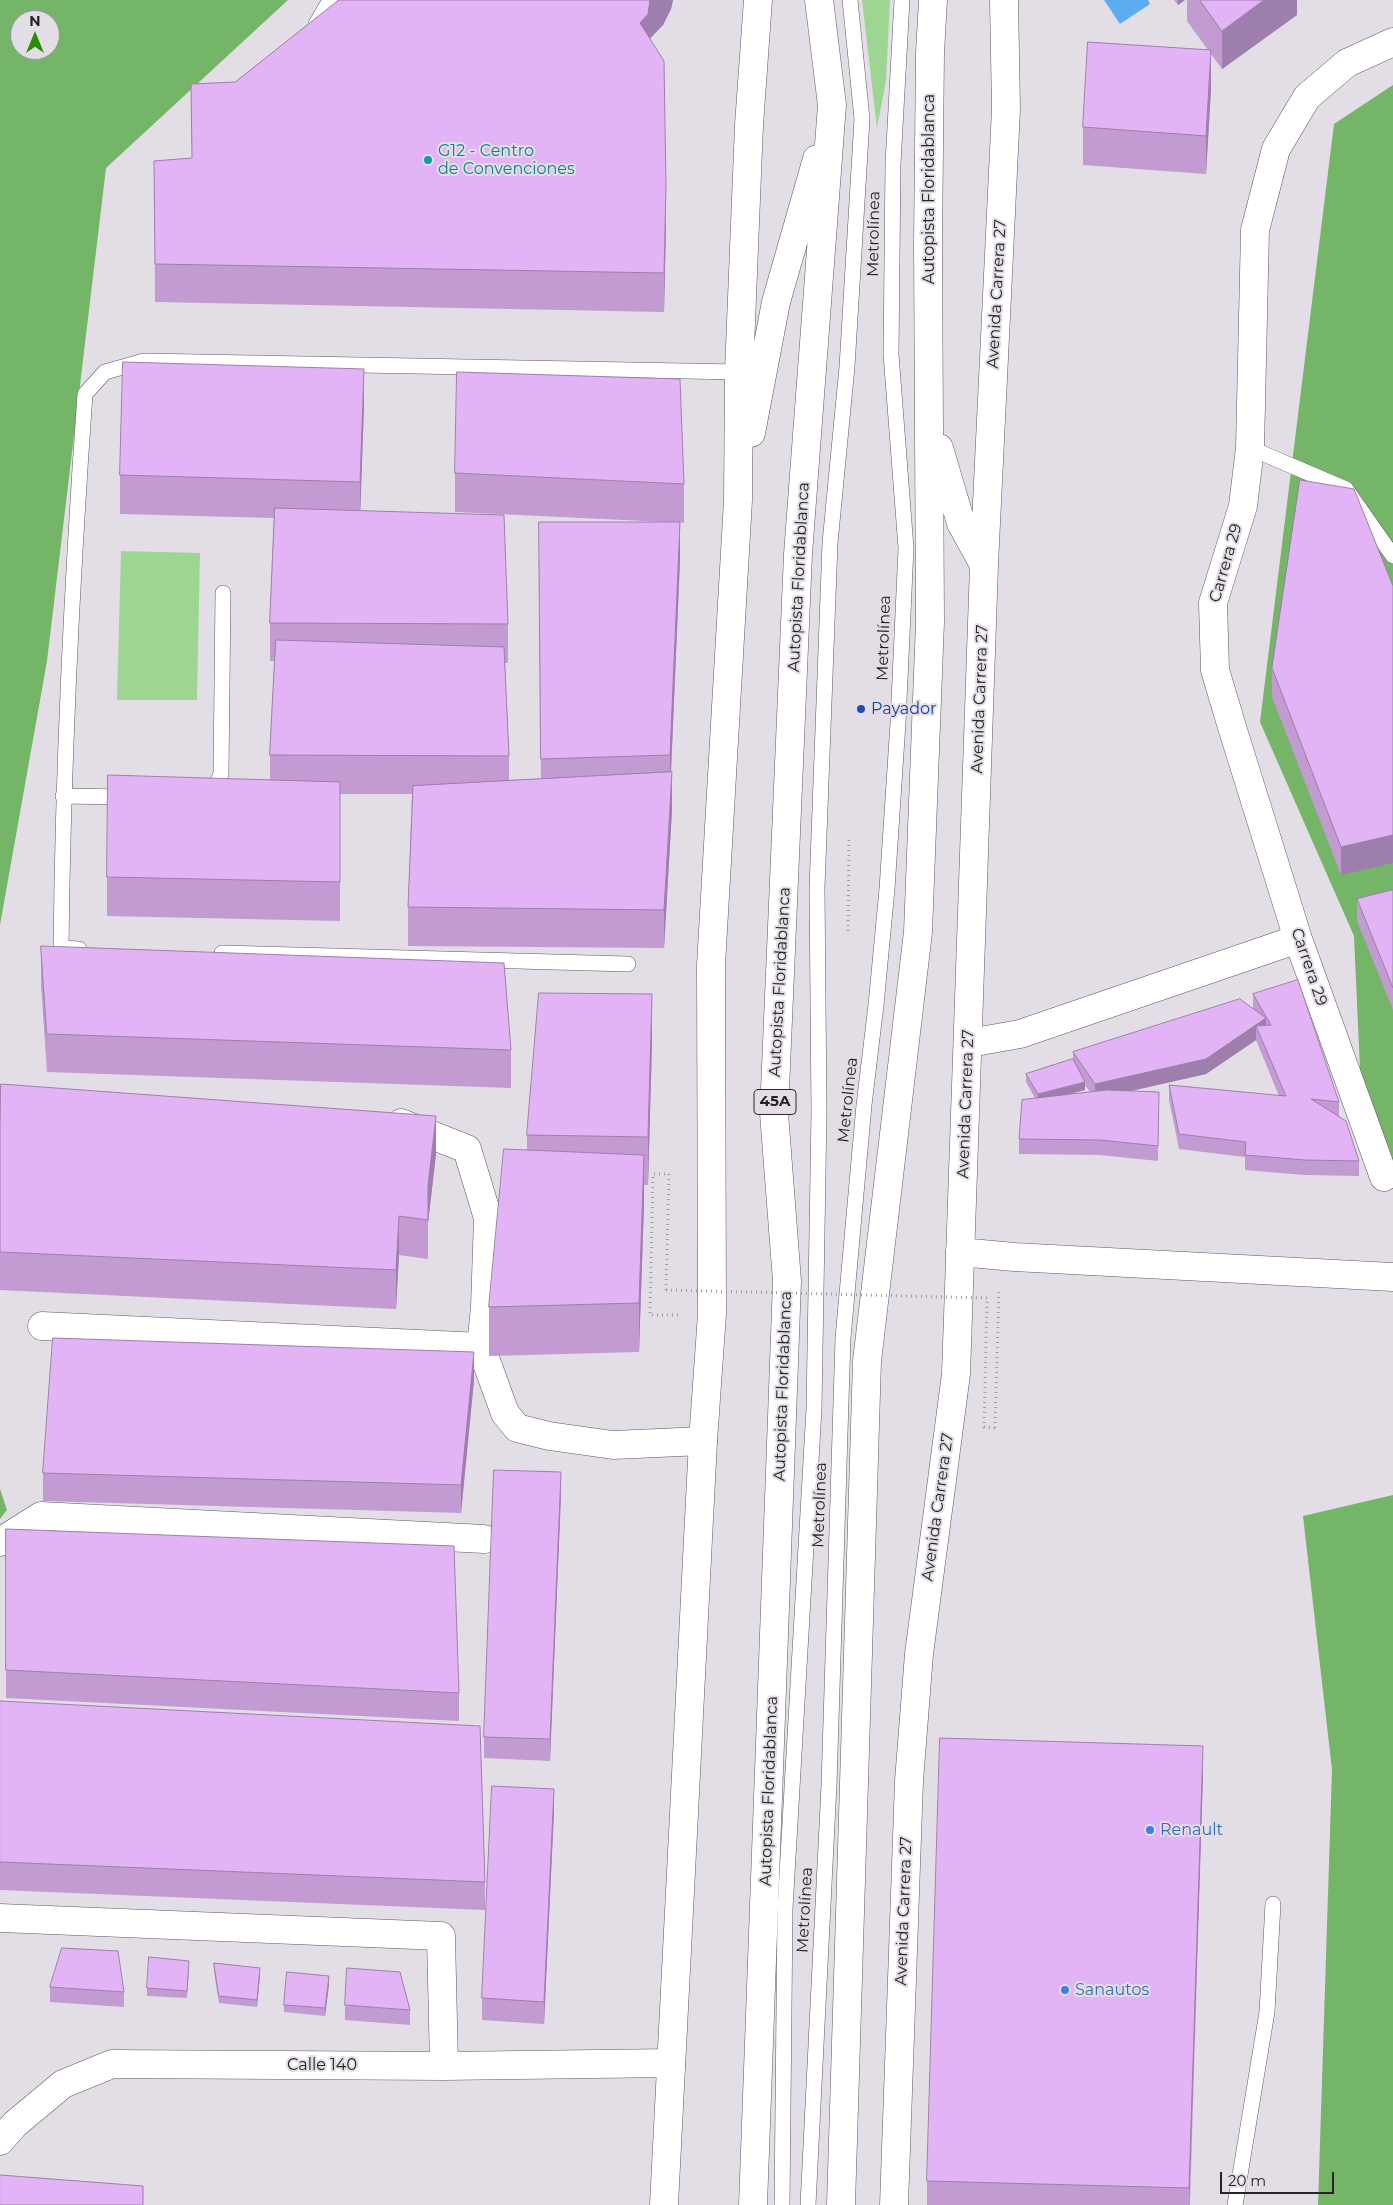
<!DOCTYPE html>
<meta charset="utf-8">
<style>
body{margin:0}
#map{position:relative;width:1393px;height:2205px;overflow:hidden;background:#e3dee5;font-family:Montserrat,sans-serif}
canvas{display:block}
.north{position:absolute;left:10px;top:10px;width:50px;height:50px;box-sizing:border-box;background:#e3dee5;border:1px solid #979499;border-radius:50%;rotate:0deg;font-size:14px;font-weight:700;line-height:20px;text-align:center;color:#262427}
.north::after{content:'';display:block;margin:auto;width:18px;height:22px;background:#2c8c00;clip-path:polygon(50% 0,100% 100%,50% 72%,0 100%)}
.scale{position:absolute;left:1220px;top:2172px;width:114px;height:22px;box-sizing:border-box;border:2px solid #262427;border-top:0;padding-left:6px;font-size:15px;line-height:18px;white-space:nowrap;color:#262427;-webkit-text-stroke:4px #e3dee5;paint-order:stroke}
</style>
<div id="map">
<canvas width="1393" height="2205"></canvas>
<div class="north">N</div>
<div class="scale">20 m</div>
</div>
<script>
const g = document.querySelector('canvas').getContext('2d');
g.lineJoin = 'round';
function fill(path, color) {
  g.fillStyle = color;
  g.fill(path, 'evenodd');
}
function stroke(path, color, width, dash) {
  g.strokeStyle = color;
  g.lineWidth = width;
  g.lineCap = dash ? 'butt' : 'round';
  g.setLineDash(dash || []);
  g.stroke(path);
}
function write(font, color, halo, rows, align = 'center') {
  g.font = font + ' Montserrat,sans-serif';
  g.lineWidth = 4;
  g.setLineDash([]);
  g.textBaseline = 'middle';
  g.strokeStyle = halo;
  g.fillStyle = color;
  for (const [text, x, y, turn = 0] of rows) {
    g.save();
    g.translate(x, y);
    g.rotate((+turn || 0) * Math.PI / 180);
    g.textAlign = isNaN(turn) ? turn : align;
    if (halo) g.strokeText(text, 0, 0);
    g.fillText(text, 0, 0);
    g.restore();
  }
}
const green = new Path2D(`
 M 862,0 L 890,0 L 886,81 L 877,128 Z
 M 121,551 L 200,553 L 197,700 L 117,700 Z`);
const forest = new Path2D(`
 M 0,0 L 288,0 L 106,168 L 47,661 L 0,925 ZM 20,20 L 50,20 L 50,50 L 20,50 Z
 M 1393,85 L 1393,1174 L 1362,1113 L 1354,936 L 1260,722 L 1334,124 Z
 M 0,1489 L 7,1510 L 0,1519 Z
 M 1393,1495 L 1393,2205 L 1318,2205 L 1332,1770 L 1303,1516 Z`);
const water = new Path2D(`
 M 1104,0 L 1148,0 L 1150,4 L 1120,24 Z`);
const path = new Path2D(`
 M 848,931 L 849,837
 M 666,1290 L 669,1174 L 653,1174 L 650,1315 L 679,1315
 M 995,1428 L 999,1288`);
const service = new Path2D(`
 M 317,32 L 316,24 L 330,0
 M 1250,448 L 1346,489 L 1393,556
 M 208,795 L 213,792 L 221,774 L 223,593
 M 63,796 L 126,797
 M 79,949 L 61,948 C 63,763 72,579 85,394 L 105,372 L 144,361 L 739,372
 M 222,953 L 628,964
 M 782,2205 L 785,1909 L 814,1409 L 819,1113 L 817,888 L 830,543 L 847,367 L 862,119 L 850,0
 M 808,2205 L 829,1785 L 843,1338 L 864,1105 L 876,1005 L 887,889 L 898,723 L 906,548 L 891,354 L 893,164 L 902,0
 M 1235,2205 L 1267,2012 L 1273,1904`);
const minor = new Path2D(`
 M 969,1043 L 1020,1034 L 1298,939
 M 401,1123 L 467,1149 L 488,1218 L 485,1307 L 481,1347 L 505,1413 L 517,1428 L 549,1436 L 613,1445 L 703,1441
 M 1384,1177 L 1298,939 L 1232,727 L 1215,670 L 1213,603 L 1243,506 L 1250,448 L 1255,230 L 1276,149 L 1307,97 L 1347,63 L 1393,42
 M 960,1252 L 1014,1257 L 1393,1277
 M 42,1326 L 481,1347
 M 0,1542 L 41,1516 L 484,1539
 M 0,1918 L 441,1936 L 444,2066
 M 0,2141 L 15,2124 L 63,2084 L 112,2064 L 444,2066 L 671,2063`);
const trunk = new Path2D(`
 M 751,433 L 776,302 L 817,159
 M 939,448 L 961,523 L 984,565
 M 664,2205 L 703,1441 L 712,1314 L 711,965 L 738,500 L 739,372 L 749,125 L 758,0
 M 753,2205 L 787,1281 L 774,1113 L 798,554 L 832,105 L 819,0
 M 841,2205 L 867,1361 L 918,932 L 930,622 L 928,243 L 930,53 L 933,0
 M 894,2205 L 909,1781 L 919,1654 L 956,1374 L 984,565 L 1006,109 L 1004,0`);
const pathBridge = new Path2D(`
 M 666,1290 L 987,1298 L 984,1427 L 995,1428`);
const wall = new Path2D(`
 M 339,0 L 673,0 L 671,9 L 663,25 L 650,39 L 666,225 L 664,312 L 155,302 L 154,161 L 192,158 L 191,84 L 235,82 Z
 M 1174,0 L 1185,0 L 1178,5 Z
 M 1187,0 L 1297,0 L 1297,15 L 1222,69 L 1211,54 L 1211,89 L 1206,174 L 1083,165 L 1083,127 L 1208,50 L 1187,21 Z
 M 364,407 L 360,511 L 508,624 L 508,663 L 505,663 L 509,756 L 509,780 L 541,779 L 539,560 L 666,522 L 455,512 L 455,473 L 684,484 L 684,523 L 680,522 L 680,560 L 671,772 L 672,810 L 664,948 L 408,946 L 408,907 L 412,794 L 340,794 L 340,921 L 107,916 L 107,877 L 270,780 L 270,755 L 275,661 L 270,661 L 270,623 L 274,518 L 120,514 L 120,475 Z
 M 1354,489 L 1341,875 L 1272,697 L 1272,668 Z
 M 1393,890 L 1393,1010 L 1357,921 L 1357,899 Z
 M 41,946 L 511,1050 L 511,1088 L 47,1072 L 41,985 Z
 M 1253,994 L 1339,1102 L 1339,1117 L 1359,1161 L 1359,1176 L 1305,1175 L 1245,1170 L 1245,1157 L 1179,1149 L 1169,1100 L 1169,1085 L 1279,1096 L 1256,1040 L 1206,1074 L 1131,1091 L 1159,1092 L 1158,1161 L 1100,1155 L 1019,1154 L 1019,1139 L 1035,1098 L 1026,1082 L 1026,1074 L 1073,1059 L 1073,1052 L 1253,1008 ZM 1085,1085 L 1090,1092 L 1063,1095 L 1085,1090 Z
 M 652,1043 L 648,1185 L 644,1185 L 644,1204 L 639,1352 L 489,1356 L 489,1307 L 527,1150 L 527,1135 Z
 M 0,1128 L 436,1154 L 428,1223 L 428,1259 L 399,1255 L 396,1309 L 0,1290 Z
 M 474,1380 L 461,1513 L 43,1501 L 43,1473 Z
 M 561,1494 L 550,1761 L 484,1758 L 484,1737 Z
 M 6,1529 L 459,1693 L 459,1721 L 6,1698 Z
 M 0,1701 L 485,1882 L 485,1910 L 0,1890 Z
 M 1203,1774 L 1190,2205 L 927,2205 L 927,2181 Z
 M 554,1811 L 544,2024 L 482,2020 L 482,1998 Z
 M 214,1963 L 260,1975 L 257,2007 L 219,2003 L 214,1971 Z
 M 189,1968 L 187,1998 L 147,1996 L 147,1988 Z
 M 329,1984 L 325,2016 L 284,2012 L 284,2005 Z
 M 50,1987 L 124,1992 L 124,2007 L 50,2002 Z
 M 345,2005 L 410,2010 L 410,2025 L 345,2020 Z`);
const shadedWall = new Path2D(`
 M 650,0 L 673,0 L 671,9 L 663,25 L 650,38 L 648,53 L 640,23 Z
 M 1178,0 L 1185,0 L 1178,5 Z
 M 1264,0 L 1297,0 L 1297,15 L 1222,69 L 1222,31 Z
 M 1211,50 L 1211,89 L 1206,174 L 1206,136 Z
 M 666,186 L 666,225 L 664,312 L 664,273 Z
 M 364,369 L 364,407 L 360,521 L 360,482 Z
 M 680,522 L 680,560 L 670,794 L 670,755 Z
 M 672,772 L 672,810 L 664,948 L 664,910 Z
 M 1393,835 L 1393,863 L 1341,875 L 1341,847 Z
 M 652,994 L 652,1043 L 648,1185 L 648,1137 Z
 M 1266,1018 L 1266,1033 L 1256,1026 L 1256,1040 L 1206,1074 L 1095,1099 L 1095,1084 Z
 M 1085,1082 L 1085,1090 L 1038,1102 L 1038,1094 Z
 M 436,1116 L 436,1154 L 428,1223 L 428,1185 Z
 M 644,1155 L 644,1204 L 639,1352 L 639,1303 Z
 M 399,1216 L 399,1255 L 396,1309 L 396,1270 Z
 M 474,1352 L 474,1380 L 461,1513 L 461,1485 Z
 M 561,1472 L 561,1494 L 550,1761 L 550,1739 Z
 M 1203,1746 L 1203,1774 L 1189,2205 L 1189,2188 Z
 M 554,1789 L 554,1811 L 544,2024 L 544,2002 Z
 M 260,1968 L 260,1975 L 257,2007 L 257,2000 Z
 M 329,1976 L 329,1984 L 325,2016 L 325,2008 Z`);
const building = new Path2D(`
 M 339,0 L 650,0 L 648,14 L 640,23 L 664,61 L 666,186 L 664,273 L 155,264 L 154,161 L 192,158 L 191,84 L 235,82 Z
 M 1200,0 L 1264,0 L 1222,31 Z
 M 1088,42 L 1211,50 L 1206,136 L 1083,127 Z
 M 123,362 L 364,369 L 360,482 L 120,475 Z
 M 457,372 L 680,379 L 684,484 L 455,473 Z
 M 1300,480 L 1354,489 L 1393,586 L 1393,835 L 1341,847 L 1272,668 Z
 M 275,508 L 504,515 L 508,624 L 270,623 Z
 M 539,522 L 680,522 L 670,755 L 541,759 Z
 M 276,640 L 504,647 L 509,756 L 270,755 Z
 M 672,772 L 664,910 L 408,907 L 413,786 Z
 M 108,775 L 340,782 L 340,882 L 107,877 Z
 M 1393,890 L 1393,988 L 1357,899 Z
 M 41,946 L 504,963 L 511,1050 L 47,1034 Z
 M 1298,980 L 1339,1102 L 1311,1099 L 1346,1121 L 1359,1161 L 1305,1160 L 1245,1155 L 1246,1142 L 1179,1134 L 1169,1085 L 1286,1096 L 1256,1026 L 1271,1025 L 1253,994 Z
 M 539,993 L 652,994 L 648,1137 L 527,1135 Z
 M 1240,999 L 1266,1018 L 1206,1059 L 1095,1084 L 1073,1052 Z
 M 1073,1059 L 1085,1082 L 1038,1094 L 1026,1074 Z
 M 1,1084 L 436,1116 L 428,1185 L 428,1220 L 399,1216 L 396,1270 L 0,1252 L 0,1128 Z
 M 1107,1090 L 1159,1092 L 1158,1146 L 1100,1140 L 1019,1139 L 1022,1100 Z
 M 504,1149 L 644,1155 L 639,1303 L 489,1307 Z
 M 53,1338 L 474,1352 L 461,1485 L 43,1473 Z
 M 494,1470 L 561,1472 L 550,1739 L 484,1737 Z
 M 6,1529 L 454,1546 L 459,1693 L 6,1670 Z
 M 0,1701 L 480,1726 L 485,1882 L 0,1862 Z
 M 940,1738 L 1203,1746 L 1189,2188 L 927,2181 Z
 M 492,1786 L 554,1789 L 544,2002 L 482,1998 Z
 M 62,1948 L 118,1951 L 124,1992 L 50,1987 Z
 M 149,1957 L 189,1961 L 187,1991 L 147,1988 Z
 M 214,1963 L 260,1968 L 257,2000 L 219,1996 Z
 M 347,1968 L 400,1972 L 410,2010 L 345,2005 Z
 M 287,1972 L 329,1976 L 325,2008 L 284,2005 Z
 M 0,2175 L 143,2186 L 143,2205 L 0,2205 Z`);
const markers = [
 [428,160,5,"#0f9aa8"],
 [861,709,5,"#1a4fb4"],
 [1150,1830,5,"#3f7fe0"],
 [1065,1990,5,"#3f7fe0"]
];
const shields = [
 [775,1102,42]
];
const shieldNames = [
 ["45A",775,1102]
];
const cultureNames = [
 ["G12 - Centro",438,151],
 ["de Convenciones",438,169]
];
const streetNames = [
 ["Autopista Floridablanca",929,189,-90],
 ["Metrolínea",874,234,-89],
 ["Avenida Carrera 27",997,294,-87],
 ["Carrera 29",1226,563,-74],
 ["Autopista Floridablanca",799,577,-87],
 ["Metrolínea",884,638,-88],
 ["Avenida Carrera 27",980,699,-88],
 ["Carrera 29",1309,967,71],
 ["Autopista Floridablanca",780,982,-87],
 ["Metrolínea",848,1100,-84],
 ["Avenida Carrera 27",966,1104,-88],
 ["Autopista Floridablanca",783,1386,-88],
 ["Metrolínea",820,1505,-88],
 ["Avenida Carrera 27",938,1507,-82],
 ["Autopista Floridablanca",769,1791,-88],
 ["Metrolínea",805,1910,-87],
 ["Avenida Carrera 27",904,1911,-88],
 ["Calle 140",322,2065]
];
const transitNames = [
 ["Payador",871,709]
];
const shopNames = [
 ["Renault",1160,1830],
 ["Sanautos",1075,1990]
];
fill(green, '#9dd592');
fill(forest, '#74b568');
fill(water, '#5cacf0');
stroke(service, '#5c585e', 16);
stroke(minor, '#5c585e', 29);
stroke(trunk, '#5c585e', 29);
stroke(path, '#9f9ba1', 3, [1, 4]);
stroke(service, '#fff', 15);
stroke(minor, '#fff', 28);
stroke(trunk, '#fff', 28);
stroke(pathBridge, '#9f9ba1', 3, [1, 4]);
fill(wall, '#c29bd3');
fill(shadedWall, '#9e7eac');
fill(building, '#e2b4f5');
stroke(building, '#9e7eac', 1);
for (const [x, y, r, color] of markers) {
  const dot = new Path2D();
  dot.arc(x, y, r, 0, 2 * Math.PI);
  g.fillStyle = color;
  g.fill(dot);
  stroke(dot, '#e3dee5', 2);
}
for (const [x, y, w] of shields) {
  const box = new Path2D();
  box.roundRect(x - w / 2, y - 12.5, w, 25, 4);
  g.fillStyle = '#e3dee5';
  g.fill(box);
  stroke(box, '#262427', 1);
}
write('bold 15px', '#262427', null, shieldNames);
write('16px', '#0d838f', '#e3dee5', cultureNames, 'left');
write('16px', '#262427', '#e3dee5', streetNames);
write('16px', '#164399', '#e3dee5', transitNames, 'left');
write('16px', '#366cbe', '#e3dee5', shopNames, 'left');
</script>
